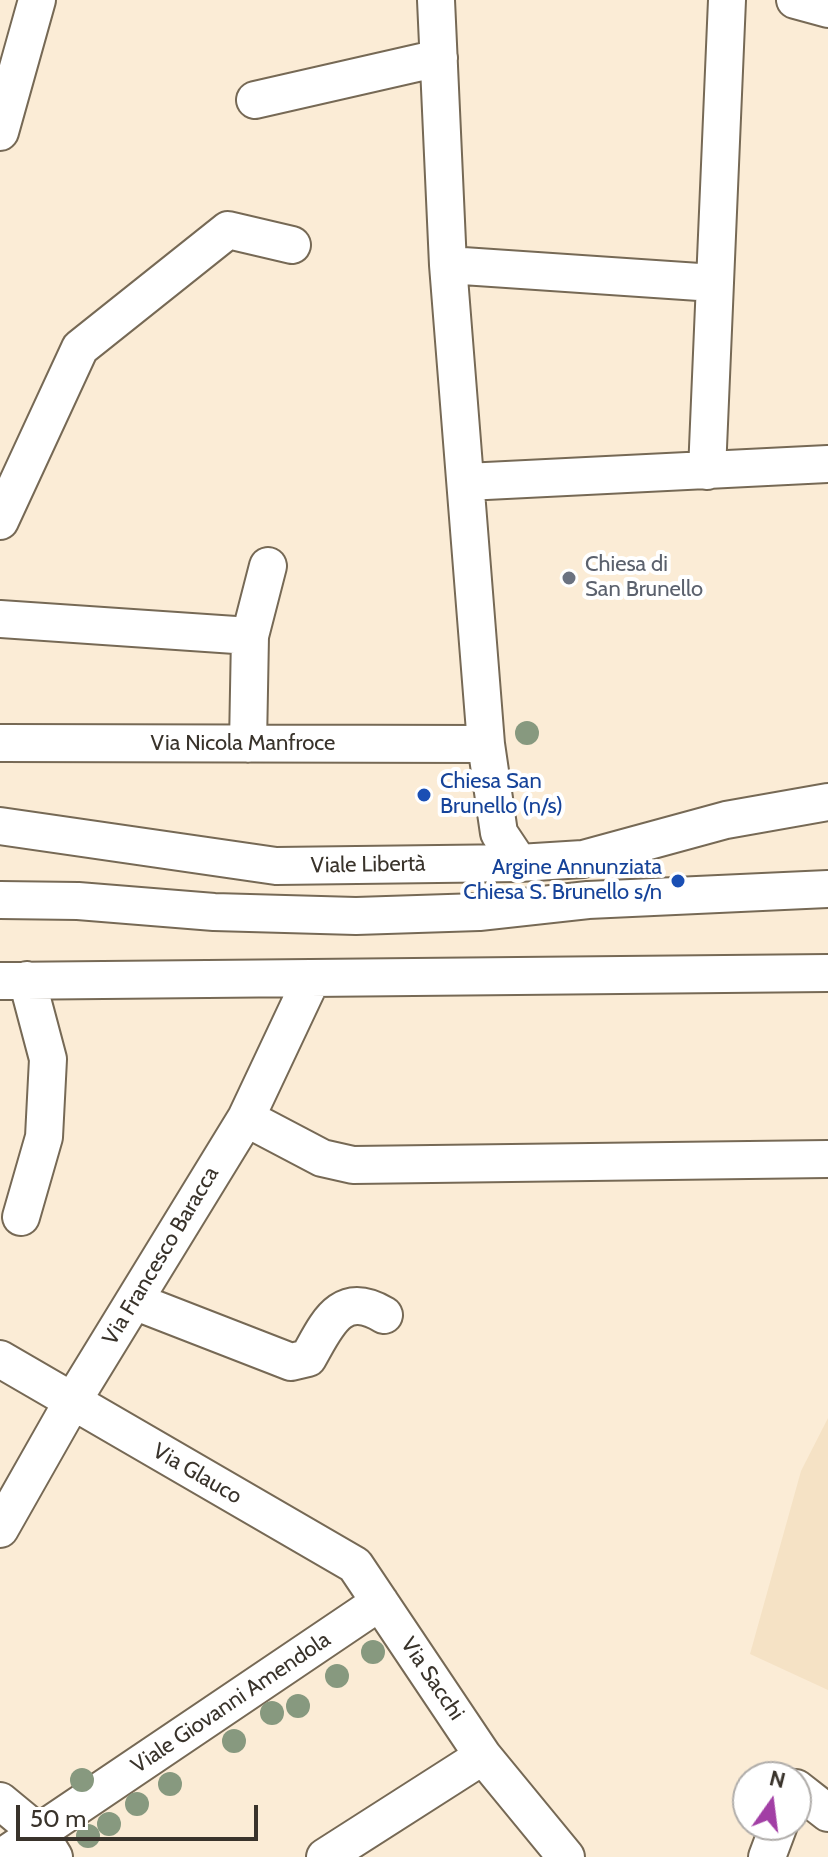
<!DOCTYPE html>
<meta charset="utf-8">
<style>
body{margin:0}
#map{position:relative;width:828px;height:1857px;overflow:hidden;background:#fbecd6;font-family:Cabin,sans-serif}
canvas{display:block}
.north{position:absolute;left:732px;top:1761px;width:80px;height:80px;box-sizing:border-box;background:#fff;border:2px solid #b0adaa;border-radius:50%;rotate:14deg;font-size:22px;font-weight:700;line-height:32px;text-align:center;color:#39332b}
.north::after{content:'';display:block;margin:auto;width:28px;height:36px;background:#a23fa5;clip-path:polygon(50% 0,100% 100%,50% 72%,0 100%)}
.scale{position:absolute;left:16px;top:1805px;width:242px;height:36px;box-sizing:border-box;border:4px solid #39332b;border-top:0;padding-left:10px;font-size:24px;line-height:28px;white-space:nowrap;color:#39332b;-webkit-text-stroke:6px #fff;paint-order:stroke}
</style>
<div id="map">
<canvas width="828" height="1857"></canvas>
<div class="north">N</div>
<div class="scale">50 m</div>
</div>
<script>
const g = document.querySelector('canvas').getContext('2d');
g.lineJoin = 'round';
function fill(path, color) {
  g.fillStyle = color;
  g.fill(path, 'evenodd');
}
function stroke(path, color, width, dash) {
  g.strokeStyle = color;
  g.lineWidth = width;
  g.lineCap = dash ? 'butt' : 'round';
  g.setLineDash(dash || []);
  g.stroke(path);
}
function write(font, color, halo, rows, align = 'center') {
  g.font = font + ' Cabin,sans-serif';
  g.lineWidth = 8;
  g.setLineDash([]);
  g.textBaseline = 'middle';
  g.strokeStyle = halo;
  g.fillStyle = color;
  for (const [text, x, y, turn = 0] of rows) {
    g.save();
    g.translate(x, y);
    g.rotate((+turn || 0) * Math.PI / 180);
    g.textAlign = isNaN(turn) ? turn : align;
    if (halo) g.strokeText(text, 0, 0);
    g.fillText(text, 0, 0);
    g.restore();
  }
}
const built = new Path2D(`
 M 828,1418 L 828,1690 L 750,1654 L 801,1471 Z`);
const minor = new Path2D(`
 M 436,0 L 448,265 L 486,744 L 499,833 L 519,863
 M 795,0 L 828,9
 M 255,100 L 439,58
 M 0,132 L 37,0
 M 448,265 L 714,283
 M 707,471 L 727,0
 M 466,482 L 828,464
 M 0,521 L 80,348 L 228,230 L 292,245
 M 0,619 L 250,636
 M 0,743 L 486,744
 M 248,744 L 250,636 L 268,566
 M 0,826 L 276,866 L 519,863 L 583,859 L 726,820 L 828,802
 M 0,900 L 78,901 L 214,912 L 356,916 L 479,912 L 588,900 L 828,889
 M 0,981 L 828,973
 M 246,1118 L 322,1158 L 353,1165 L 828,1159
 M 21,1217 L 44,1137 L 48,1059 L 27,980
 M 134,1301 L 291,1362 L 308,1358 C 327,1325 340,1289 384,1315
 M 0,1359 L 355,1565 L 483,1756 L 566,1857
 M 0,1529 L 72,1402 L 246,1118 L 312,978
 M 796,1788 L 828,1813
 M 0,1801 L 40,1834 L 54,1857
 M 2,1857 L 380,1602
 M 325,1857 L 483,1756
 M 767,1857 L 779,1825`);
const trees = [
 [527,733],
 [373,1652],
 [337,1676],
 [298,1706],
 [272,1713],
 [234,1741],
 [82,1780],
 [170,1784],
 [137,1804],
 [109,1824],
 [88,1836]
];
const markers = [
 [569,578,8,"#6b7280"],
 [424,795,8,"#1a4fb4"],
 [678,881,8,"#1a4fb4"]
];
const worshipNames = [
 ["Chiesa di",585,565],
 ["San Brunello",585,590]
];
const streetNames = [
 ["Via Nicola Manfroce",243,744],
 ["Viale Libertà",368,865,-1],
 ["Via Francesco Baracca",161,1256,-59],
 ["Via Glauco",197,1474,30],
 ["Via Sacchi",432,1679,56],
 ["Viale Giovanni Amendola",231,1703,-34]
];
const transitNames = [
 ["Chiesa San",440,782],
 ["Brunello (n/s)",440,807],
 ["Argine Annunziata",662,868,"right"],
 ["Chiesa S. Brunello s/n",662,893,"right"]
];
fill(built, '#f5e2c5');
stroke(minor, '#766955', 40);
stroke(minor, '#fff', 36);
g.fillStyle = '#87997f';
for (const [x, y] of trees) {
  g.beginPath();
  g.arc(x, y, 12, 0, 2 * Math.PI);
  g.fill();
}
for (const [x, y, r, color] of markers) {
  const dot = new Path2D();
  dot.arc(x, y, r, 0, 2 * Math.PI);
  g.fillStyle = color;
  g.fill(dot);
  stroke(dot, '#fff', 3);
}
write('22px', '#5b616d', '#fff', worshipNames, 'left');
write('22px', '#39332b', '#fff', streetNames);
write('22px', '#164399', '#fff', transitNames, 'left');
</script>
